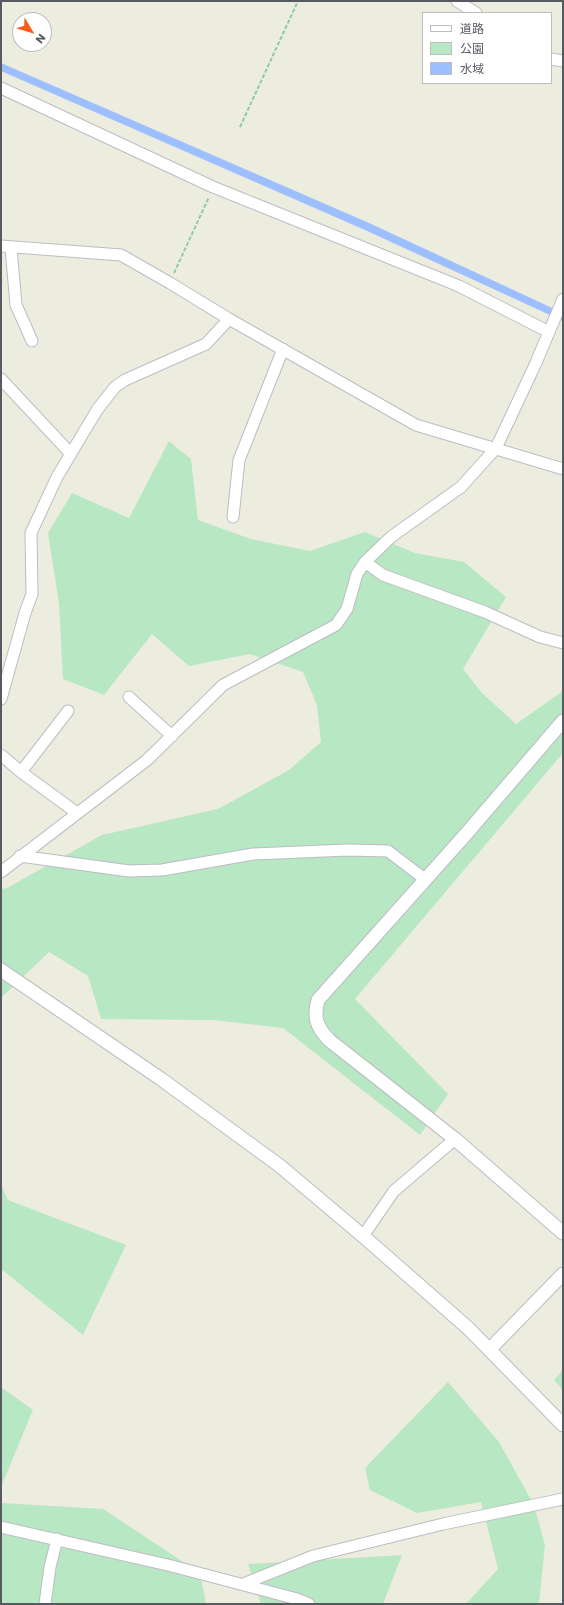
<!DOCTYPE html>
<meta charset="utf-8">
<style>
body{margin:0}
#map{position:relative;width:564px;height:1605px;overflow:hidden;background:#ededdf;font-family:Poppins,"Noto Sans JP",sans-serif}
canvas{display:block}
.frame{position:absolute;inset:0;border:2px solid #585a62;pointer-events:none}
.legend{position:absolute;left:422px;top:12px;width:130px;height:72px;box-sizing:border-box;background:#fff;border:1px solid #bcbdc0;margin:0;padding:5px 7px;list-style:none;font-size:12px;color:#585a62}
.legend li{display:flex;align-items:center;gap:8px;height:20px}
.legend b{width:20px;border:1px solid #bcbdc0}
.north{position:absolute;left:12px;top:12px;width:40px;height:40px;box-sizing:border-box;background:#fff;border:1px solid #bcbdc0;border-radius:50%;rotate:128deg;font-size:11px;font-weight:700;line-height:16px;text-align:center;color:#585a62}
.north::after{content:'';display:block;margin:auto;width:14px;height:18px;background:#f75c1a;clip-path:polygon(50% 0,100% 100%,50% 72%,0 100%)}
</style>
<div id="map">
<canvas width="564" height="1605"></canvas>
<div class="frame"></div>
<ul class="legend">
<li><b style="height:5px;background:#fff"></b>道路</li>
<li><b style="height:11px;background:#b8e7c3"></b>公園</li>
<li><b style="height:11px;background:#9dbeff"></b>水域</li>
</ul>
<div class="north">N</div>
</div>
<script>
const g = document.querySelector('canvas').getContext('2d');
g.lineJoin = 'round';
function fill(path, color) {
  g.fillStyle = color;
  g.fill(path, 'evenodd');
}
function stroke(path, color, width, dash) {
  g.strokeStyle = color;
  g.lineWidth = width;
  g.lineCap = dash ? 'butt' : 'round';
  g.setLineDash(dash || []);
  g.stroke(path);
}
const green = new Path2D(`
 M 169,441 L 191,459 L 198,520 L 251,539 L 310,551 L 365,532 L 415,553 L 464,562 L 506,597 L 463,669 L 482,693 L 516,724 L 563,691 L 563,753 L 355,999 L 448,1094 L 420,1135 L 283,1028 L 213,1020 L 101,1019 L 88,976 L 49,952 L 1,998 L 1,889 L 7,888 L 102,835 L 218,809 L 289,770 L 321,742 L 317,705 L 303,672 L 250,654 L 189,666 L 152,634 L 104,695 L 63,679 L 59,604 L 48,533 L 72,493 L 129,518 Z
 M 1,1185 L 8,1200 L 126,1245 L 83,1335 L 1,1269 Z
 M 563,1370 L 563,1390 L 554,1380 Z
 M 448,1382 L 499,1442 L 534,1505 L 545,1545 L 539,1604 L 466,1604 L 498,1569 L 481,1502 L 417,1513 L 370,1490 L 365,1468 Z
 M 1,1387 L 33,1410 L 1,1487 Z
 M 1,1503 L 103,1509 L 200,1573 L 206,1604 L 1,1604 Z
 M 402,1555 L 383,1604 L 261,1604 L 248,1564 Z`);
const water = new Path2D(`
 M 1,63 L 369,223 L 563,313 L 563,321 L 365,230 L 1,71 Z`);
const path = new Path2D(`
 M 240,127 L 298,1
 M 174,273 L 209,197`);
const minor = new Path2D(`
 M 457,1 L 476,13
 M 551,59 L 563,61
 M 1,88 L 213,187 L 459,286 L 549,332
 M 1,246 L 121,255 L 170,283 L 229,319 L 416,425 L 563,469
 M 11,248 L 16,305 L 32,341
 M 1,379 L 71,454
 M 233,517 L 239,460 L 283,349
 M 365,562 L 383,575 L 485,612 L 540,637 L 563,643
 M 129,697 L 172,736
 M 1,699 L 25,613 L 32,594 L 31,533 L 57,477 L 97,410 L 115,387 L 125,380 L 206,344 L 229,319
 M 1,755 L 21,772 L 77,813
 M 21,772 L 68,711
 M 20,856 L 129,871 L 162,870 L 253,854 L 348,850 L 388,851 L 426,880
 M 1,872 L 147,760 L 223,685 L 336,625 L 347,609 L 357,574 L 365,562 L 391,537 L 461,487 L 496,448 L 535,365 L 563,299
 M 363,1236 L 394,1191 L 455,1139
 M 1,1527 L 172,1566 L 297,1599 L 309,1604
 M 243,1584 L 313,1556 L 443,1524 L 563,1499
 M 45,1604 L 50,1567 L 57,1539`);
const tertiary = new Path2D(`
 M 563,721 L 466,834 L 318,1000 C 313,1018 317,1027 329,1040 L 455,1139 L 563,1233
 M 1,970 L 161,1079 L 280,1166 L 363,1236 L 468,1328 L 563,1425
 M 490,1349 L 563,1274`);
fill(green, '#b8e7c3');
fill(water, '#9dbeff');
stroke(minor, '#bcbdc4', 13);
stroke(tertiary, '#bcbdc4', 15);
stroke(path, '#91c8ad', 2, [4, 2]);
stroke(minor, '#fff', 11);
stroke(tertiary, '#fff', 13);
</script>
